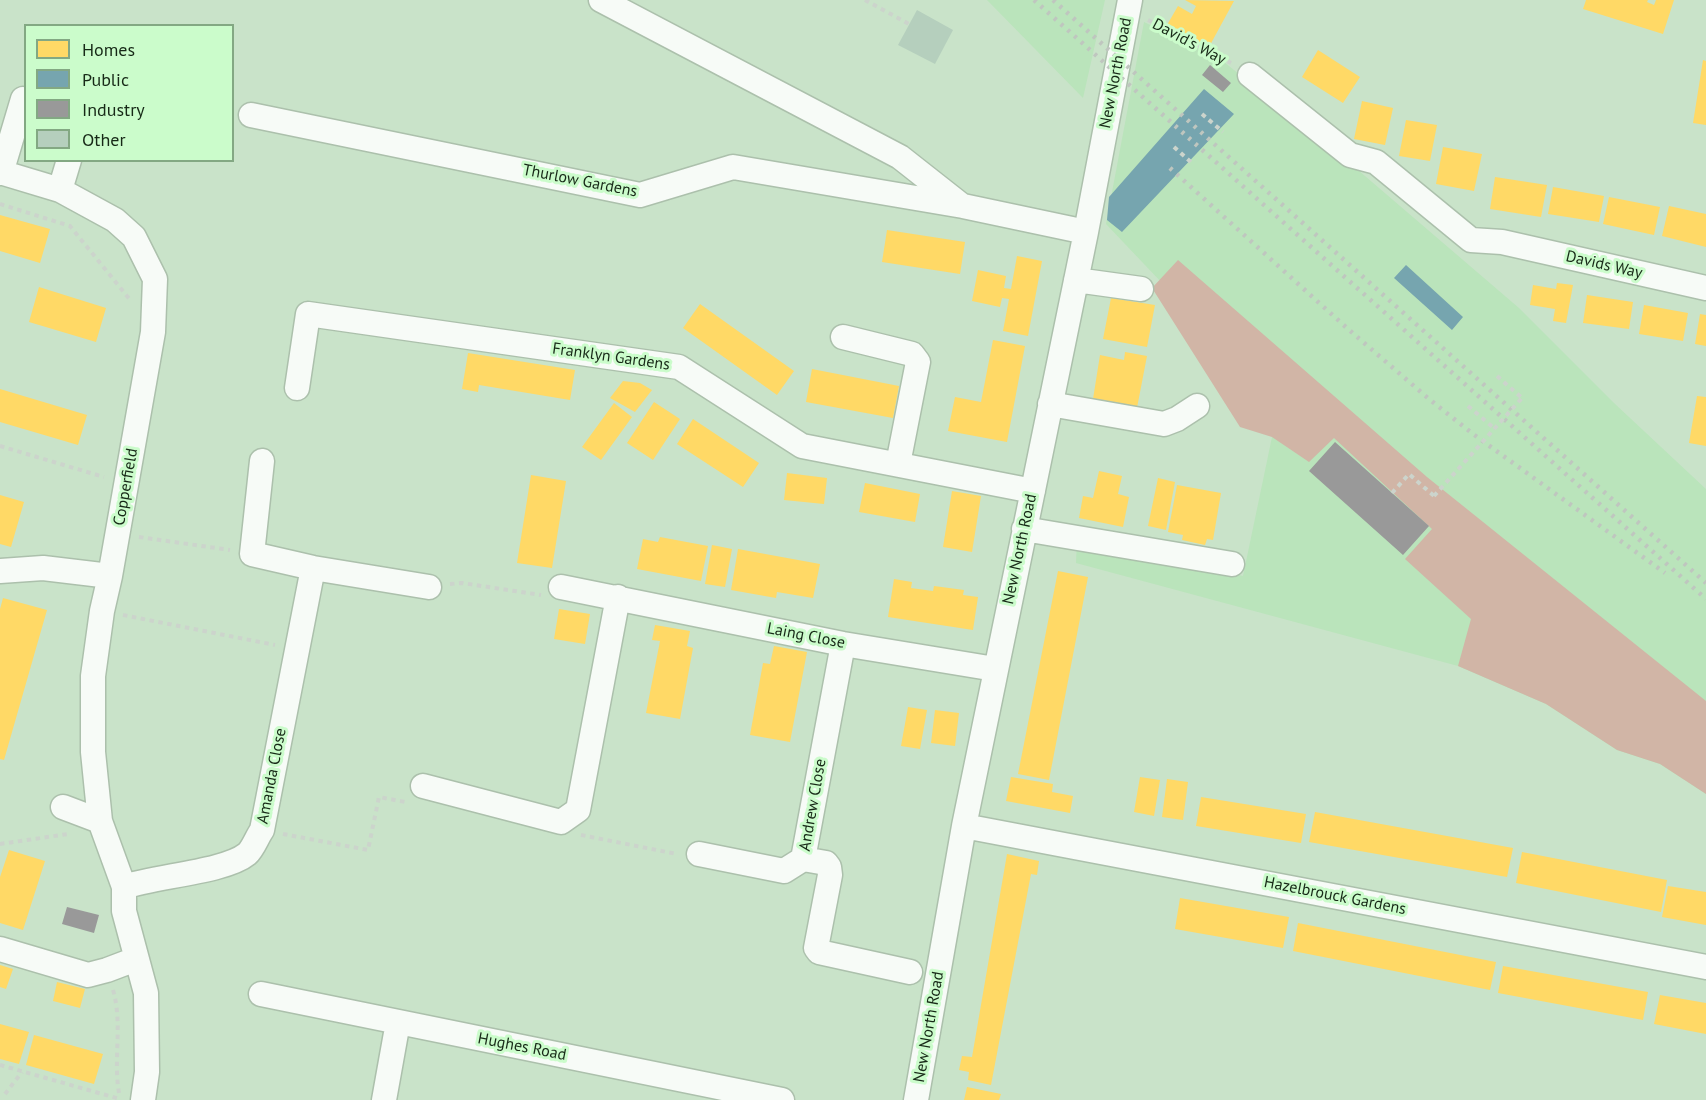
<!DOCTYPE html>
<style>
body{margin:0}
#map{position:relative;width:1706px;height:1100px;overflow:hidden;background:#c9e3c9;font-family:"PT Sans",sans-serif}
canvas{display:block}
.legend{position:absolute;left:24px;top:24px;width:210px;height:138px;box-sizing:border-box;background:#cbfccb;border:2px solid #83a883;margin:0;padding:8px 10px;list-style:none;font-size:18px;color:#172917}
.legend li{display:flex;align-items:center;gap:12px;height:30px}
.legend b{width:30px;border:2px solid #83a883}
</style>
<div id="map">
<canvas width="1706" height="1100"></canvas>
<ul class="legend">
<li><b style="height:16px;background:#ffd966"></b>Homes</li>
<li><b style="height:16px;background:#76a5af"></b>Public</li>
<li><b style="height:16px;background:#999"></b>Industry</li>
<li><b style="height:16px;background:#b5cfbd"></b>Other</li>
</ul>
</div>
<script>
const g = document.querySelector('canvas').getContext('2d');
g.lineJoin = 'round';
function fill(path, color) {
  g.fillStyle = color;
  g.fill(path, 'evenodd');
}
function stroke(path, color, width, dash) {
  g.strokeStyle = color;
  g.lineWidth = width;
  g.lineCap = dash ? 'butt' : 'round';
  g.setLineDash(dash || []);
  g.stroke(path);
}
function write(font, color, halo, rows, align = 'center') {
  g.font = font + ' "PT Sans",sans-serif';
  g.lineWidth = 6;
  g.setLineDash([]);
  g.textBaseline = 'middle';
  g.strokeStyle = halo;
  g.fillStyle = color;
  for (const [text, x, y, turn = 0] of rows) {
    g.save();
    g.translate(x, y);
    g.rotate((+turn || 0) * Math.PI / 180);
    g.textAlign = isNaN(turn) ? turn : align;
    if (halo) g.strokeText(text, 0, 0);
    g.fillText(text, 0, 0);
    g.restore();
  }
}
const built = new Path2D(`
 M 987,0 L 1105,0 L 1083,98 Z
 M 1144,22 L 1219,58 L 1344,158 L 1519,308 L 1614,403 L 1706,489 L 1706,794 L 1660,764 L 1617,750 L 1546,704 L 1458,666 L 1076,563 L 1077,539 L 1243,576 L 1272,437 L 1226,390 L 1220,344 L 1106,224 Z`);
const forest = new Path2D(`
 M 1178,260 L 1427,477 L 1706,701 L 1706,794 L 1660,764 L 1617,750 L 1546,704 L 1458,666 L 1471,619 L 1405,559 L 1432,529 L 1334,438 L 1309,462 L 1272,437 L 1240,427 L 1152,288 Z`);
const homes = new Path2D(`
 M 1185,0 L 1234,1 L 1209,47 L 1167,25 L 1178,6 L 1192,14 L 1196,6 Z
 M 1586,0 L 1648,0 L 1647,2 L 1654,5 L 1656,0 L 1674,0 L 1663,34 L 1583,9 Z
 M 1318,50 L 1360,77 L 1343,103 L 1302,77 Z
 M 1703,60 L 1706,61 L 1706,125 L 1693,123 Z
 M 1362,101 L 1393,108 L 1385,145 L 1354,139 Z
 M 1406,120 L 1437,125 L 1430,161 L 1399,156 Z
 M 1443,147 L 1482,154 L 1474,191 L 1436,184 Z
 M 1495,177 L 1547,185 L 1541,217 L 1490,209 Z
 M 1553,187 L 1604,196 L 1599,222 L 1548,214 Z
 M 1609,197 L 1660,207 L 1654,235 L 1603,224 Z
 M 1669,206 L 1706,214 L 1706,247 L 1662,236 Z
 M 0,215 L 50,229 L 40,263 L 0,251 Z
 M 887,230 L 965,242 L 960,274 L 882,262 Z
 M 1017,256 L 1042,261 L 1028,336 L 1003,331 L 1009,299 L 1002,298 L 1000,307 L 972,301 L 978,270 L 1006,276 L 1004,288 L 1011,289 Z
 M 1557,283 L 1573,285 L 1566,323 L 1553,321 L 1555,309 L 1530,305 L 1533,285 L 1556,289 Z
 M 39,287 L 106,308 L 96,342 L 29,322 Z
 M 1587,295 L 1633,302 L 1629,329 L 1583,323 Z
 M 1111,298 L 1155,305 L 1147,347 L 1103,339 Z
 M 700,304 L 794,371 L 777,395 L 683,328 Z
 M 1644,305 L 1688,313 L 1683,341 L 1639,334 Z
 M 1700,314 L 1706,315 L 1706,346 L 1695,344 Z
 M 993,340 L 1025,346 L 1007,442 L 948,431 L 955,397 L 981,402 Z
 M 1125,352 L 1147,356 L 1136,413 L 1110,409 L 1111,402 L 1093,399 L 1100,355 L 1124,360 Z
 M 468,353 L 575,370 L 570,400 L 479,385 L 478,392 L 462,389 Z
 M 812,369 L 899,386 L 893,418 L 806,402 Z
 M 623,381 L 640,383 L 652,390 L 635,412 L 610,398 Z
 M 0,389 L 87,415 L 78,445 L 0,422 Z
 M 1697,396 L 1706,397 L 1706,446 L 1689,443 Z
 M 654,402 L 680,419 L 653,460 L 627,443 Z
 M 614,403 L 632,417 L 601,460 L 582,447 Z
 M 693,419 L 759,463 L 743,487 L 677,444 Z
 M 1099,471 L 1122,476 L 1118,494 L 1129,497 L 1123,527 L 1079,518 L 1083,496 L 1093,498 Z
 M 787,473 L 827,478 L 824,504 L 784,500 Z
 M 531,475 L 566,481 L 552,568 L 517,563 Z
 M 1158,478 L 1175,482 L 1166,530 L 1148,526 Z
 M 865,483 L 920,494 L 915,522 L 859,512 Z
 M 1177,485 L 1221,493 L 1213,540 L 1207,539 L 1205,545 L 1182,540 L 1183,535 L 1168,532 Z
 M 952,491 L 981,496 L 972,552 L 943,547 Z
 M 0,495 L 24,502 L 11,547 L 0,544 Z
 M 660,537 L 708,546 L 701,581 L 637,569 L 643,539 L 658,542 Z
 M 712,545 L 732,549 L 725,587 L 705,584 Z
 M 738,549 L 820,564 L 813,598 L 777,592 L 776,598 L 731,590 Z
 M 1058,571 L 1088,577 L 1049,780 L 1018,774 Z
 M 894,579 L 912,582 L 911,588 L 933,591 L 934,586 L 964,590 L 963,595 L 978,597 L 973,630 L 888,617 Z
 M 3,598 L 47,610 L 4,760 L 0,759 L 0,609 Z
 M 559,609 L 590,614 L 585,644 L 554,639 Z
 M 655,625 L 690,631 L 687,646 L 693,648 L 680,719 L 646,713 L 660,641 L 652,640 Z
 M 774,646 L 807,652 L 790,742 L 750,735 L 763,663 L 770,664 Z
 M 908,707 L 927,710 L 920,749 L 901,746 Z
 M 935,710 L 959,713 L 955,746 L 931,743 Z
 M 1011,777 L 1053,784 L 1052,792 L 1073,796 L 1070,813 L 1006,801 Z
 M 1140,777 L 1160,780 L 1154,816 L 1134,812 Z
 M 1167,779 L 1188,782 L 1183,820 L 1162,817 Z
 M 1201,797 L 1306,814 L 1301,843 L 1196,826 Z
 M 1315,812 L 1513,848 L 1507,877 L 1309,842 Z
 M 9,850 L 45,861 L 23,930 L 0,923 L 0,877 Z
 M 1522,852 L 1667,880 L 1661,912 L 1516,883 Z
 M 1007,854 L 1039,861 L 1037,875 L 1031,874 L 991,1085 L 968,1080 L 969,1072 L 959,1070 L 962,1056 L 972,1057 Z
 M 1668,886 L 1706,892 L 1706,925 L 1662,917 Z
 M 1180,898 L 1289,917 L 1283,948 L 1175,929 Z
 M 1298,923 L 1496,962 L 1490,990 L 1293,951 Z
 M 0,965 L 13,969 L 6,989 L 0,987 Z
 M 1503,966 L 1648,992 L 1643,1020 L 1498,993 Z
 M 57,982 L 85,989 L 80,1008 L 53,1001 Z
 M 1660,995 L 1706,1003 L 1706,1034 L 1654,1024 Z
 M 0,1024 L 29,1032 L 19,1064 L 0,1059 Z
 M 34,1035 L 103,1054 L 94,1084 L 26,1065 Z
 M 967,1087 L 1001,1094 L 999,1100 L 964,1100 Z`);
const public = new Path2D(`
 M 1204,89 L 1234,114 L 1122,232 L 1107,220 L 1109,197 Z
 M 1406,265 L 1463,317 L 1452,330 L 1394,278 Z`);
const industry = new Path2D(`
 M 1210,65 L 1231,83 L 1223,92 L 1202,75 Z
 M 1335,442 L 1429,526 L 1403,555 L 1309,471 Z
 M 67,907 L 99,915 L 94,933 L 62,924 Z`);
const building = new Path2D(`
 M 917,10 L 953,30 L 935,64 L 898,45 Z`);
const path = new Path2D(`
 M 865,0 L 909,24
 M 1148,20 L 1231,63
 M 1202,114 L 1223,132
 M 1174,147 L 1192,163
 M 0,204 L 70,226 L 131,301
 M 1497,376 L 1522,398
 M 1468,406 L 1495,429
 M 0,446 L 104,477
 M 1392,493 L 1409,474 L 1434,496
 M 139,537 L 230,550
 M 450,584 L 462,583 L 541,595
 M 123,615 L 275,645
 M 283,834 L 368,850 L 379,797 L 405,802
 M 581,835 L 677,854
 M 0,844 L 68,834
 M 113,990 C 123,1024 113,1060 119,1093
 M 0,1065 L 120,1099
 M 5,1094 L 22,1072`);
const minor = new Path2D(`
 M 601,0 L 900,157 L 961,205
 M 1250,75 L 1350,155 L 1376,162 L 1471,240 L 1502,242 L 1706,288
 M 251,115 L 640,195 L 733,167 L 963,206 L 1086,232
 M 0,172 L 60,190 L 115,220 L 134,237 L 155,279 L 153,332 L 110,576 L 102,611 L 93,676 L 93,752 L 100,821 L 124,887 L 124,911 L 146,993 L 147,1072 L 143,1100
 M 1,173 L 23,99
 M 60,190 L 69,160
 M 1076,280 L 1141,289
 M 843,337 L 912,354 L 918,362 L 898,464
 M 297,388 L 308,314 L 679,367 L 802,446 L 1033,491
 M 1050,404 L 1164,424 L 1177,419 L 1197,406
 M 262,461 L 252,554 L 313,568 L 429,587
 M 1024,529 L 1232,564
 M 0,571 L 43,568 L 110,576
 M 561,587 L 843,644 L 995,669
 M 423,786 L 561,822 L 578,810 L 618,597
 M 63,807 L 100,821
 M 964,826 L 1706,967
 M 699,854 L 784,871 L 803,859 L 843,644
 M 803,859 L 826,863 L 829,867 L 830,875 L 816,948 L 819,952 L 910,972
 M 124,887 C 155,876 225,872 247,854 C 253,849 257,837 262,830 L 313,568
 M 0,949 L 88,975 L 107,970 L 136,959
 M 261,994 L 782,1100
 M 384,1100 L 398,1022
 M 916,1100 L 964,826 L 1086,232 L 1130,0`);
const rail = new Path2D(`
 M 1034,0 L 1706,599
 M 1053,0 L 1706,583
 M 1170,168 L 1348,329 L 1429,399 L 1473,434 L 1665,573`);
const pathBridge = new Path2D(`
 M 1434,496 L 1522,398`);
const streetNames = [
 ["David's Way",1189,42,28],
 ["New North Road",1116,73,-79],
 ["Thurlow Gardens",580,181,11],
 ["Davids Way",1604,265,13],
 ["Franklyn Gardens",611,357,8],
 ["Copperfield",126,487,-80],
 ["New North Road",1020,549,-78],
 ["Laing Close",806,636,11],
 ["Amanda Close",272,776,-79],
 ["Andrew Close",813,805,-80],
 ["Hazelbrouck Gardens",1335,896,11],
 ["New North Road",929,1027,-80],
 ["Hughes Road",522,1047,11]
];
fill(built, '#bae4bb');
fill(forest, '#d1b5a6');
fill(homes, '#ffd966');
fill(public, '#76a5af');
fill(industry, '#999');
fill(building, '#b5cfbd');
stroke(minor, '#acc0ac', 27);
stroke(path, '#ccd4cc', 4, [4.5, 4.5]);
stroke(minor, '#f7fbf7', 24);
stroke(rail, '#bfc6bf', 4.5, [3, 6]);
stroke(pathBridge, '#ccd4cc', 4, [4.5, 4.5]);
write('16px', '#172917', '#cbfccb', streetNames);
</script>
